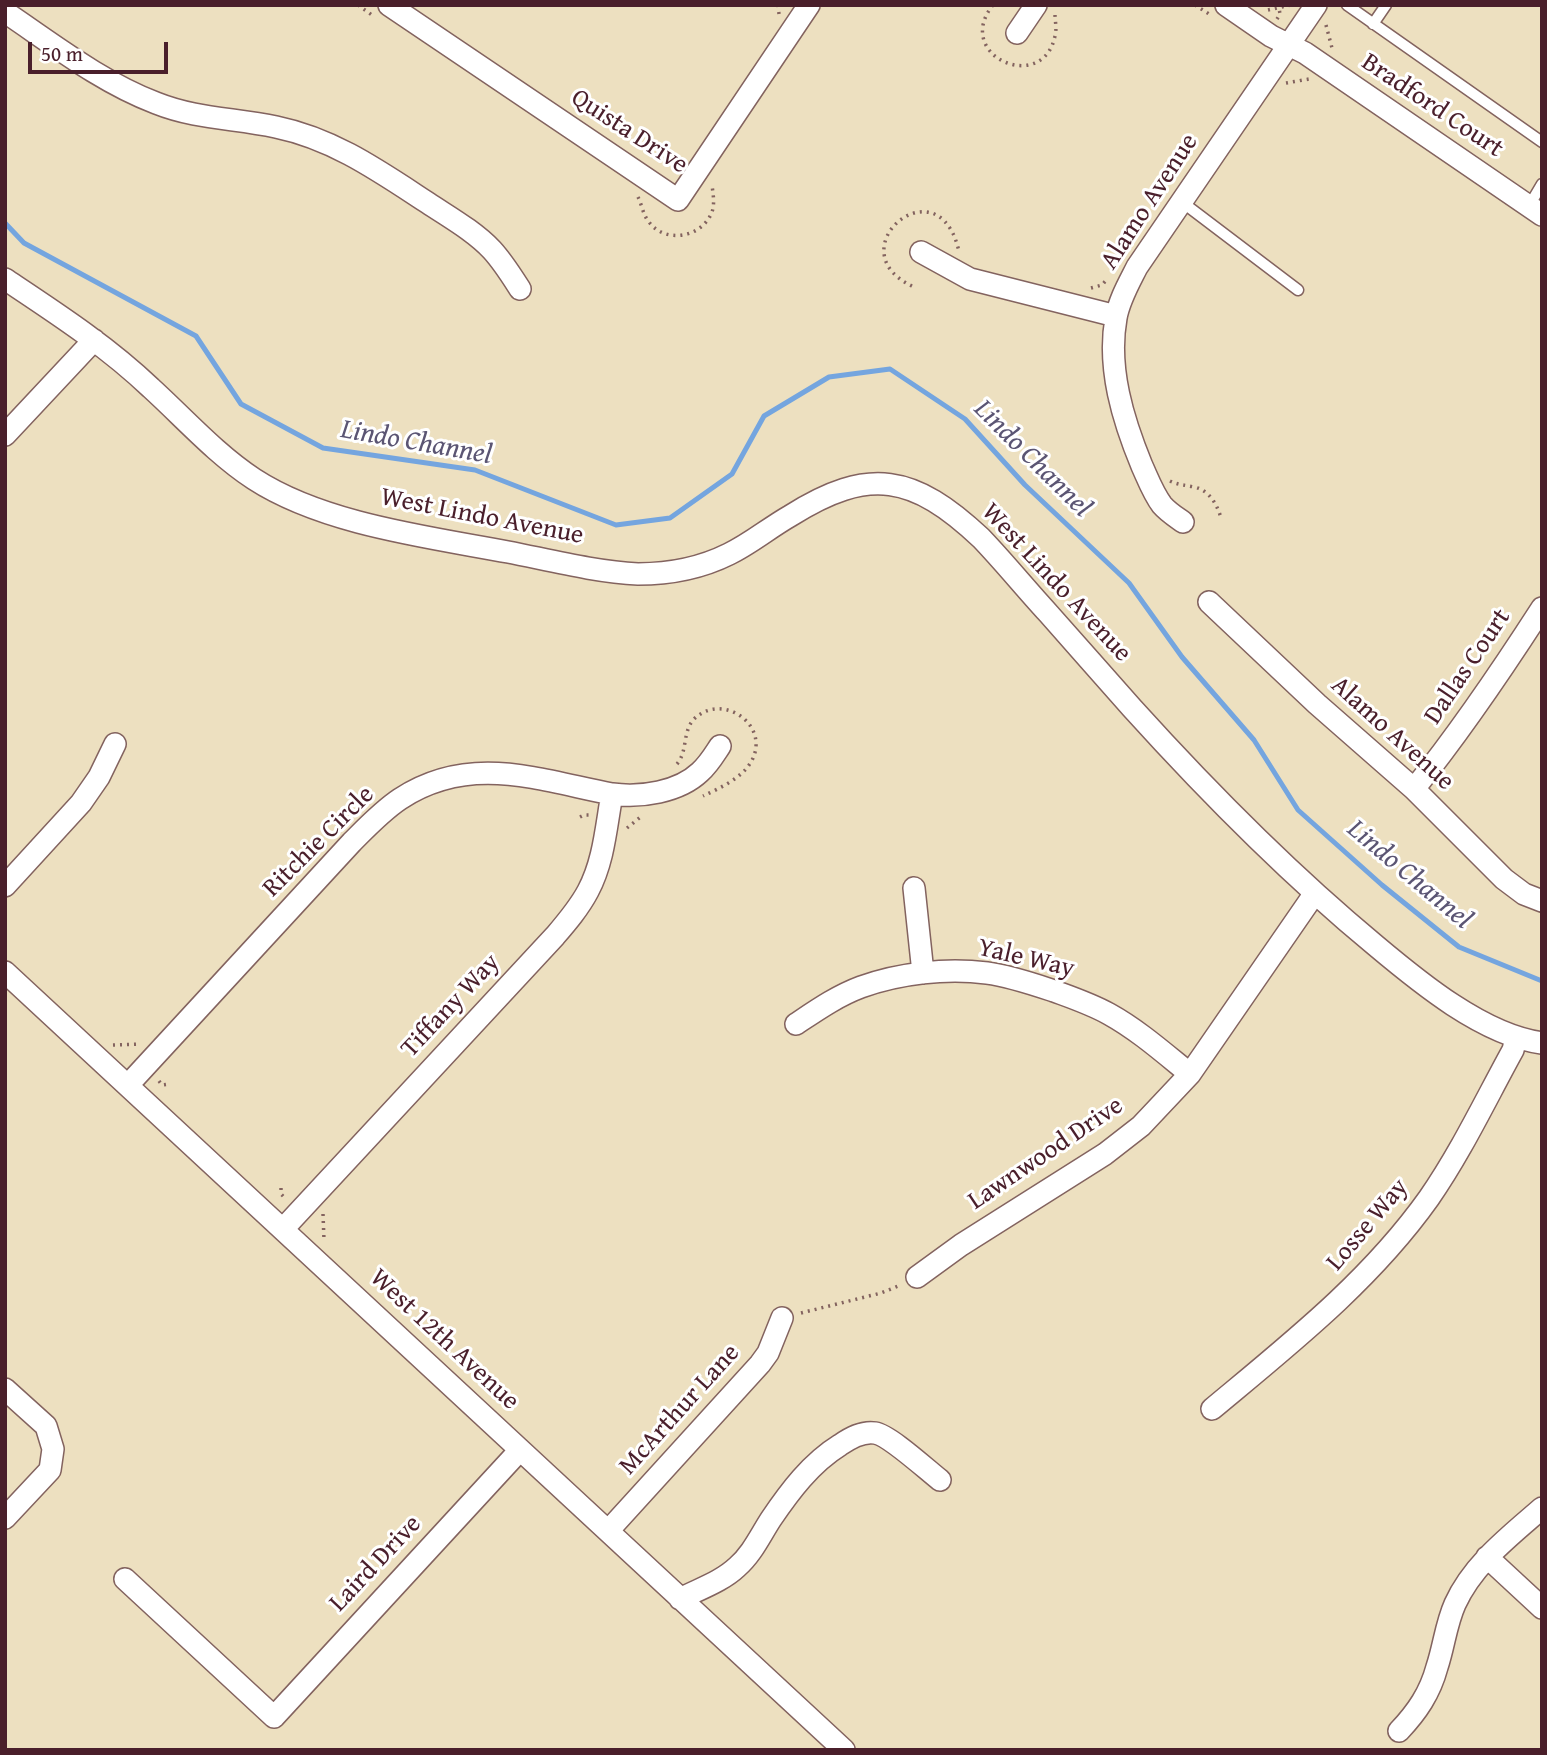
<!DOCTYPE html>
<style>
body{margin:0}
#map{position:relative;width:1547px;height:1755px;overflow:hidden;background:#ede0c0;font-family:"Gentium Book Plus",serif}
canvas{display:block}
.frame{position:absolute;inset:0;border:7px solid #4a1f2b;pointer-events:none}
.scale{position:absolute;left:28px;top:42px;width:140px;height:32px;box-sizing:border-box;border:4px solid #4a1f2b;border-top:0;padding-left:9px;font-size:21px;line-height:24px;white-space:nowrap;color:#4a1f2b;-webkit-text-stroke:5px #fff;paint-order:stroke}
</style>
<div id="map">
<canvas width="1547" height="1755"></canvas>
<div class="frame"></div>
<div class="scale">50 m</div>
</div>
<script>
const g = document.querySelector('canvas').getContext('2d');
g.lineJoin = 'round';
function stroke(path, color, width, dash) {
  g.strokeStyle = color;
  g.lineWidth = width;
  g.lineCap = dash ? 'butt' : 'round';
  g.setLineDash(dash || []);
  g.stroke(path);
}
function write(font, color, halo, rows, align = 'center') {
  g.font = font + ' "Gentium Book Plus",serif';
  g.lineWidth = 6;
  g.setLineDash([]);
  g.textBaseline = 'middle';
  g.strokeStyle = halo;
  g.fillStyle = color;
  for (const [text, x, y, turn = 0] of rows) {
    g.save();
    g.translate(x, y);
    g.rotate((+turn || 0) * Math.PI / 180);
    g.textAlign = isNaN(turn) ? turn : align;
    if (halo) g.strokeText(text, 0, 0);
    g.fillText(text, 0, 0);
    g.restore();
  }
}
const stream = new Path2D(`
 M 5,223 L 24,243 L 196,336 L 241,404 L 323,448 L 475,470 L 616,525 L 670,518 L 732,474 L 764,416 L 829,377 L 890,369 L 965,419 L 1025,485 L 1129,583 L 1182,657 L 1254,740 L 1298,810 L 1382,885 L 1459,947 L 1542,981`);
const path = new Path2D(`
 M 358,5 L 372,15
 M 778,5 L 779,14
 M 993,5 C 952,56 1043,95 1055,36 C 1057,29 1055,21 1055,14
 M 1195,5 L 1209,14
 M 1268,10 L 1291,5
 M 1277,19 L 1280,14 L 1279,8
 M 1326,25 L 1332,48
 M 1286,83 L 1309,79
 M 638,197 C 642,205 643,215 649,222 C 665,244 702,238 712,212 C 715,203 713,194 712,185
 M 912,286 C 842,253 921,177 951,230 C 955,236 957,244 959,251
 M 1091,288 L 1102,285 L 1108,278
 M 1170,481 C 1178,485 1185,485 1194,487 C 1209,490 1217,504 1221,518
 M 677,764 C 688,751 682,732 694,719 C 723,691 772,726 751,762 C 742,778 720,788 703,796
 M 580,817 L 584,815 L 591,815
 M 627,828 L 643,815
 M 113,1045 L 140,1044
 M 159,1081 L 162,1085 L 169,1084
 M 281,1188 L 281,1194 L 285,1198
 M 323,1214 L 324,1240
 M 801,1313 L 881,1293 L 901,1285`);
const service = new Path2D(`
 M 1347,5 L 1542,142
 M 1373,24 L 1386,5
 M 1182,202 L 1298,290
 M 1529,206 L 1542,184`);
const minor = new Path2D(`
 M 389,5 L 678,200 L 809,5
 M 1226,5 L 1271,36 L 1305,53 L 1542,215
 M 5,12 C 54,45 101,82 156,103 C 196,119 234,118 276,127 C 334,139 379,171 428,203 C 449,217 474,231 492,250 C 503,262 511,275 520,289
 M 1017,33 L 1036,5
 M 921,252 L 970,279 L 1116,316
 M 5,279 C 56,313 107,346 151,388 C 185,419 216,454 254,479 C 323,524 428,537 508,552 C 549,560 596,572 638,574 C 670,574 701,568 729,554 C 750,544 769,528 790,516 C 869,466 914,475 981,538 C 1004,562 1025,588 1048,613 C 1076,645 1104,676 1132,708 C 1208,792 1288,873 1375,945 C 1419,982 1483,1035 1542,1043
 M 5,435 L 94,340
 M 1183,522 C 1176,517 1168,512 1162,505 C 1153,493 1148,479 1142,466 C 1123,420 1107,368 1116,318 C 1119,300 1129,283 1137,267 L 1316,5
 M 1209,602 L 1317,704 L 1414,789 L 1504,879 L 1524,894 L 1542,901
 M 1414,789 C 1461,731 1502,670 1542,608
 M 5,886 L 81,803 L 99,777 L 115,744
 M 914,888 L 923,973
 M 5,972 L 844,1750
 M 796,1024 C 817,1010 837,996 861,987 C 900,973 946,968 987,973 C 1010,976 1033,984 1054,991 C 1073,998 1091,1004 1109,1014 C 1138,1030 1164,1053 1190,1074
 M 128,1085 L 352,842 C 367,827 382,811 400,799 C 470,753 539,780 612,794 C 641,798 679,792 700,772 C 709,764 714,755 720,746
 M 283,1229 L 555,936 C 567,922 579,908 588,891 C 604,861 606,827 612,794
 M 917,1277 L 961,1245 L 1105,1154 L 1141,1126 L 1190,1074 L 1315,893
 M 5,1389 L 46,1426 L 53,1449 L 50,1470 L 5,1518
 M 1212,1409 C 1290,1344 1370,1281 1429,1198 C 1461,1152 1486,1099 1513,1050 L 1516,1038
 M 608,1531 L 760,1364 L 768,1353 L 782,1318
 M 1487,1557 L 1542,1608
 M 125,1579 L 274,1717 L 520,1450
 M 680,1599 C 699,1589 721,1582 737,1567 C 752,1554 760,1536 771,1519 C 790,1491 811,1463 840,1445 C 850,1438 862,1431 875,1433 C 889,1435 926,1469 940,1480
 M 1399,1731 C 1417,1712 1430,1693 1437,1667 C 1444,1646 1446,1624 1455,1604 C 1473,1564 1510,1536 1542,1508`);
const streetNames = [
 ["Bradford Court",1432,106,34],
 ["Quista Drive",629,132,33],
 ["Alamo Avenue",1150,202,-57],
 ["West Lindo Avenue",482,517,11],
 ["West Lindo Avenue",1056,583,47],
 ["Dallas Court",1468,667,-56],
 ["Alamo Avenue",1392,734,42],
 ["Ritchie Circle",319,842,-45],
 ["Yale Way",1026,959,13],
 ["Tiffany Way",451,1006,-47],
 ["Lawnwood Drive",1046,1154,-34],
 ["Losse Way",1368,1225,-50],
 ["West 12th Avenue",444,1340,43],
 ["McArthur Lane",680,1410,-48],
 ["Laird Drive",376,1564,-47]
];
const waterNames = [
 ["Lindo Channel",416,443,10],
 ["Lindo Channel",1032,459,45],
 ["Lindo Channel",1409,875,40]
];
stroke(stream, '#74a5df', 5);
stroke(service, '#83635f', 13);
stroke(minor, '#83635f', 24);
stroke(path, '#83635f', 3.5, [2, 5]);
stroke(service, '#fff', 10);
stroke(minor, '#fff', 21);
write('26px', '#4a1f2b', '#fff', streetNames);
write('italic 28px', '#5b5573', '#fff', waterNames);
</script>
